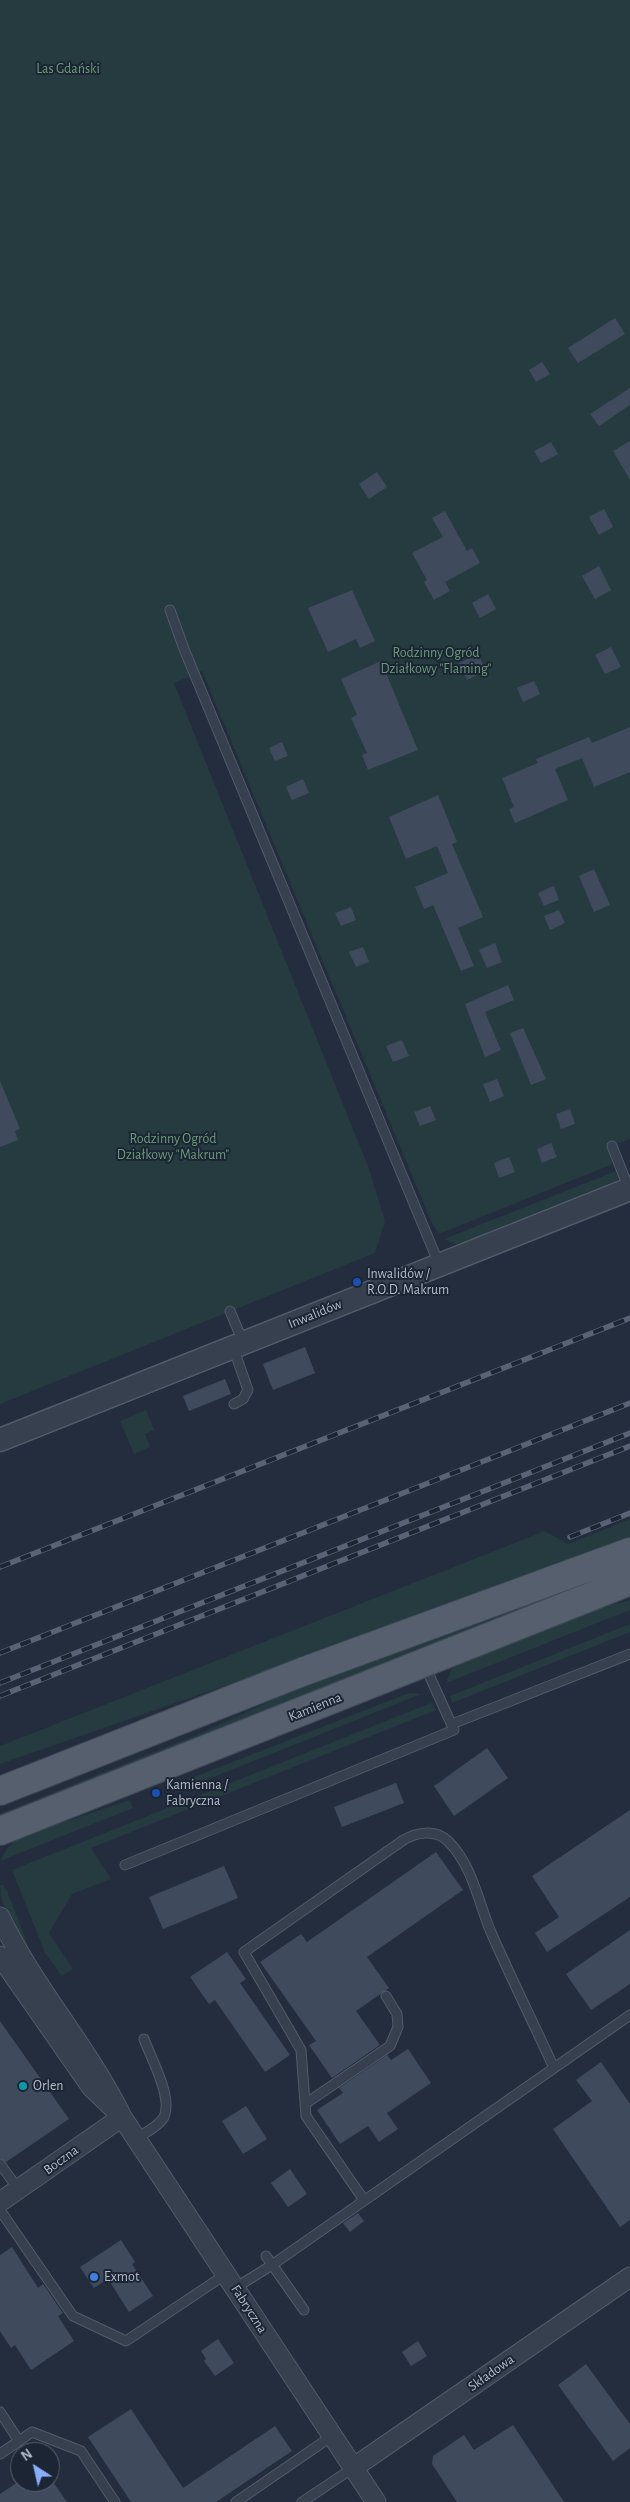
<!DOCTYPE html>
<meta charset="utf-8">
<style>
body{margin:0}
#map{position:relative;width:630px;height:2502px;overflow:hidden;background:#232d3e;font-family:"Alegreya Sans",sans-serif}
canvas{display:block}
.north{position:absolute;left:10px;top:2442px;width:50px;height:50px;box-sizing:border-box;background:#1c2533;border:1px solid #58616f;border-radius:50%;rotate:325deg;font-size:14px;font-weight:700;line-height:20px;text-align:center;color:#b3bbc9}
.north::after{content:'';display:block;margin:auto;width:18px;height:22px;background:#87aefb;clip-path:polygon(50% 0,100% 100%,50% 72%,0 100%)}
</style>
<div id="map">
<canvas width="630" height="2502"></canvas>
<div class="north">N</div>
</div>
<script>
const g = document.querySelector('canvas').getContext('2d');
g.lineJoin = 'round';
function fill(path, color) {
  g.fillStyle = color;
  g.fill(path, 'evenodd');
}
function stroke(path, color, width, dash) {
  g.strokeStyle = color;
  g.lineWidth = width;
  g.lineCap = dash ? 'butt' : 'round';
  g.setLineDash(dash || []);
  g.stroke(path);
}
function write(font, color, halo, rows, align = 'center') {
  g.font = font + ' "Alegreya Sans",sans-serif';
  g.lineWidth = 4;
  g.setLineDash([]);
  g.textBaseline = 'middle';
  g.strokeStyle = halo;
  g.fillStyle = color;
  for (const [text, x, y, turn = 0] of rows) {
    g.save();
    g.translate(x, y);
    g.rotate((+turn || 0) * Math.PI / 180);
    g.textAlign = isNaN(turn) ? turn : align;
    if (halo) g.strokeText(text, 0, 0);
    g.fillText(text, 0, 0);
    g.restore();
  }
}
const green = new Path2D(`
 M 0,0 L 630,0 L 630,1139 L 607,1148 L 613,1164 L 439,1234 L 431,1221 L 202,671 L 174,683 L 369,1169 L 385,1221 L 375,1253 L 0,1404 Z
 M 616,1171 L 619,1178 L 615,1183 L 469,1242 L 455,1244 L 444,1239 Z
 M 146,1410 L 154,1430 L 145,1434 L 150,1447 L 134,1454 L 120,1421 Z
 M 630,1519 L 630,1538 L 486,1595 L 0,1764 L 0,1746 L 545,1531 L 568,1544 Z
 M 630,1562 L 630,1570 L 0,1822 L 0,1814 L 204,1732 L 302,1686 Z
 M 630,1600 L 630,1610 L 446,1683 L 452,1668 L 463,1659 L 581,1613 Z
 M 630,1624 L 630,1632 L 452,1703 L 450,1696 Z
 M 409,1693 L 421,1694 L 191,1786 L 189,1779 Z
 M 431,1703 L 436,1710 L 91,1848 L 111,1879 L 72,1894 L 49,1933 L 73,1969 L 62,1976 L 45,1953 L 12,1870 Z
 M 130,1800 L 133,1808 L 0,1861 L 8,1847 L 19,1837 Z
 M 0,1885 L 3,1885 L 7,1891 L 31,1953 L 29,1954 L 2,1901 Z`);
const building = new Path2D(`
 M 615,318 L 625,334 L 578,363 L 568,348 Z
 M 542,362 L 550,374 L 536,382 L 529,370 Z
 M 630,388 L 630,405 L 599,426 L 590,414 Z
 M 630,441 L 630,480 L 613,451 Z
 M 551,442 L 558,454 L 541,463 L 534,451 Z
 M 377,472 L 387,487 L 369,499 L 359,484 Z
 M 604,509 L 613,527 L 599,535 L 589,517 Z
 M 445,511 L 467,551 L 472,548 L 480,563 L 445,582 L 450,591 L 434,600 L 424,582 L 427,580 L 412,553 L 443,537 L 432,518 Z
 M 599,566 L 611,590 L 595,599 L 582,576 Z
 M 352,590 L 375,641 L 360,648 L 356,639 L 328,652 L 308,608 Z
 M 488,594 L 496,609 L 480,618 L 472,603 Z
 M 611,647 L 621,667 L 605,674 L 595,655 Z
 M 478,654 L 486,671 L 467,680 L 459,663 Z
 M 381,661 L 418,750 L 368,770 L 362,755 L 367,753 L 351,718 L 357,715 L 341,679 Z
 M 534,681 L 540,694 L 523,702 L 517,688 Z
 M 630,727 L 630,772 L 594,787 L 582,758 L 555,769 L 568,800 L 515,823 L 509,809 L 514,807 L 502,778 L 538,763 L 536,759 L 589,737 L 592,743 Z
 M 282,742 L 288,756 L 275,761 L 269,748 Z
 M 303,779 L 309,793 L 292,800 L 286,787 Z
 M 438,795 L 457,842 L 452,844 L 483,917 L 458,928 L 474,966 L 461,971 L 433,905 L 424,909 L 415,887 L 448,873 L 437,846 L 406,859 L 389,817 Z
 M 594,869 L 610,905 L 594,912 L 579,876 Z
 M 554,886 L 559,900 L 544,906 L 538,893 Z
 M 351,907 L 356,920 L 341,926 L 335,913 Z
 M 559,910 L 565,923 L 550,930 L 544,916 Z
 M 495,943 L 502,962 L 487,968 L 479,950 Z
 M 363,947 L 369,962 L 356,967 L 349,952 Z
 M 508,985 L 514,1000 L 485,1012 L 501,1050 L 485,1057 L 465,1004 Z
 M 523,1028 L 546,1079 L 531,1085 L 510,1033 Z
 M 402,1040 L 409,1056 L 393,1062 L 386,1046 Z
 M 497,1079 L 504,1096 L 490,1102 L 483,1084 Z
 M 0,1081 L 20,1129 L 15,1131 L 18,1140 L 0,1147 Z
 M 430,1106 L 436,1120 L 420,1126 L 414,1112 Z
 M 570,1109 L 575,1124 L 561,1129 L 556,1114 Z
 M 551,1143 L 557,1157 L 542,1163 L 537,1149 Z
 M 509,1157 L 515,1172 L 499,1178 L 494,1163 Z
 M 305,1347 L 315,1373 L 273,1390 L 263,1364 Z
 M 225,1379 L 231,1394 L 189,1411 L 183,1396 Z
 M 487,1748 L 508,1778 L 454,1816 L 434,1786 Z
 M 396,1783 L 404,1803 L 342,1827 L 334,1807 Z
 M 630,1810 L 630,1897 L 547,1952 L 535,1933 L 559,1917 L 532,1876 Z
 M 436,1852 L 463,1890 L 367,1957 L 389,1988 L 356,2011 L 380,2045 L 332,2078 L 309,2045 L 316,2041 L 260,1962 L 301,1934 L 307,1942 Z
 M 224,1866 L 238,1898 L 163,1929 L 149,1897 Z
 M 630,1930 L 630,1984 L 591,2010 L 566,1974 Z
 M 227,1952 L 246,1979 L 240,1983 L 290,2055 L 265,2072 L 215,2000 L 209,2004 L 190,1977 Z
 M 0,2021 L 69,2119 L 6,2162 L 0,2158 Z
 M 408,2049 L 431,2083 L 387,2113 L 398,2129 L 379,2142 L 368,2126 L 340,2144 L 317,2110 L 343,2093 L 339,2088 L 387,2055 L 391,2060 Z
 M 601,2062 L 630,2104 L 630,2220 L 620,2227 L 553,2129 L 592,2101 L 576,2080 Z
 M 246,2106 L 267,2139 L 243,2154 L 222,2121 Z
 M 290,2169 L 307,2194 L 288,2207 L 271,2183 Z
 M 358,2213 L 364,2221 L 350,2232 L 343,2223 Z
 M 121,2240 L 135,2262 L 132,2264 L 153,2296 L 129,2312 L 108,2279 L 94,2288 L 80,2267 Z
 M 12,2247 L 38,2288 L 43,2284 L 63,2313 L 58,2316 L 74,2341 L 31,2370 L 15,2345 L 11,2348 L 0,2331 L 0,2255 Z
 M 218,2339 L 234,2363 L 215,2376 L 204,2361 L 206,2359 L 201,2351 Z
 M 418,2341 L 427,2356 L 411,2366 L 402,2352 Z
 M 586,2364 L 630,2424 L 630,2448 L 613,2461 L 558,2385 Z
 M 131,2409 L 183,2488 L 275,2426 L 292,2451 L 216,2502 L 131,2502 L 88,2437 Z
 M 513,2425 L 564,2502 L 457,2502 L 432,2464 L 433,2456 L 464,2435 L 474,2450 Z
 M 18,2482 L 53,2482 L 67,2502 L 0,2502 L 0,2494 Z`);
const service = new Path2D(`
 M 170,610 L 184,649 L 439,1264
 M 612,1146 L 629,1189
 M 230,1311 L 243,1342
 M 233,1347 L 248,1390 L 243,1399 L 234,1404
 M 452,1724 L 630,1654
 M 125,1865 L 454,1730 L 425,1666
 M 305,2104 L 390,2046 L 398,2027 L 397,2014 L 386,1996
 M 137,2138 C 145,2133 159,2126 164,2117 C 173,2098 151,2058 144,2039
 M 0,2164 L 19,2190
 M 364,2200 L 306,2116 L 301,2050 L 244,1952 L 402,1841 C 416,1832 435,1829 448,1841 C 472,1865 478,1900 490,1930 C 510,1976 533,2022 554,2068
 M 0,2210 L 73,2316 L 126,2341 L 226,2274
 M 266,2256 L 304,2310
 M 235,2288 L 272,2265 L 630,2015
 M 0,2412 L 19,2441
 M 0,2454 L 32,2432 L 81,2451 L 115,2502
 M 236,2502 L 332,2436
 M 302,2502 L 353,2468`);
const minor = new Path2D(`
 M 0,1917 C 34,1988 88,2047 122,2117 L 376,2502
 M 0,1956 L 92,2088 L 114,2109
 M 0,2202 L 122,2117
 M 353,2468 L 630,2277`);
const tertiary = new Path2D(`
 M 0,1440 L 630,1189`);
const primary = new Path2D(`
 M 0,1791 L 302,1672 L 630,1552
 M 0,1831 L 630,1581`);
const rail = new Path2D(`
 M 570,1537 L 630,1513
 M 0,1567 L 630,1318
 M 0,1653 L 630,1403
 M 0,1683 L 630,1433
 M 0,1696 L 630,1446`);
const markers = [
 [357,1282,5,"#1a4fb4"],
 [156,1793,5,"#1a4fb4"],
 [23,2086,5,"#0f9aa8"],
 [94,2277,5,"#3f7fe0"]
];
const parkNames = [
 ["Las Gdański",68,69],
 ["Rodzinny Ogród",436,653],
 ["Działkowy \"Flaming\"",436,669],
 ["Rodzinny Ogród",173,1139],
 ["Działkowy \"Makrum\"",173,1155]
];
const poiNames = [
 ["Inwalidów /",367,1274],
 ["R.O.D. Makrum",367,1290],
 ["Kamienna /",166,1785],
 ["Fabryczna",166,1801],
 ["Orlen",33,2086],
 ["Exmot",104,2277]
];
const streetNames = [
 ["Inwalidów",315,1314,-22],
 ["Kamienna",315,1707,-22],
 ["Boczna",61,2160,-36],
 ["Fabryczna",249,2309,57],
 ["Składowa",491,2373,-35]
];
fill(green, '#253b3f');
fill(building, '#3f4b5d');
stroke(service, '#525b69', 11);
stroke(minor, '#525b69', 21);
stroke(tertiary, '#525b69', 25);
stroke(primary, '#404957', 30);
stroke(service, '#37404e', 9);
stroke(minor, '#37404e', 19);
stroke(tertiary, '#37404e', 22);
stroke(primary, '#555f6e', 28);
stroke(rail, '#596375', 5.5);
stroke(rail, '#1c2533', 4, [11]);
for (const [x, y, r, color] of markers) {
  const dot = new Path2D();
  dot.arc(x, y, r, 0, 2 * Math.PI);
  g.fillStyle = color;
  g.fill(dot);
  stroke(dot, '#1c2533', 2);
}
write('14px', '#699b77', '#1c2533', parkNames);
write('14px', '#b3bbc9', '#1c2533', poiNames, 'left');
write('14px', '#b3bbc9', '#1c2533', streetNames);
</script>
